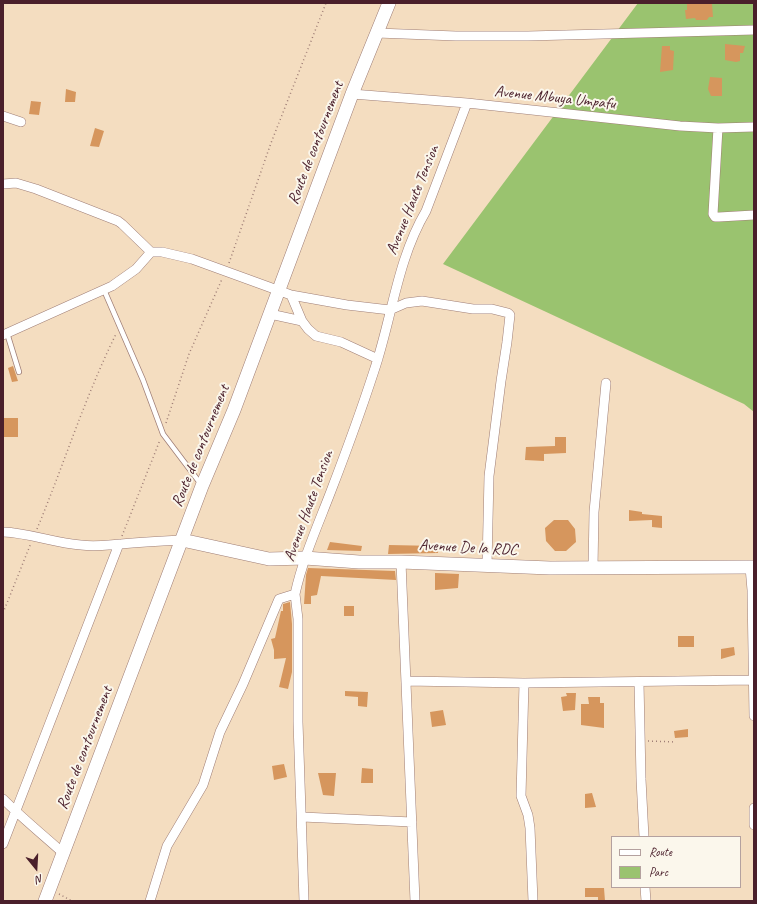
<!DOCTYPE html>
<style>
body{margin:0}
#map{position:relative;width:757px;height:904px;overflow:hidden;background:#f4ddc0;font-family:Caveat,sans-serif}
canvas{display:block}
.frame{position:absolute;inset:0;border:4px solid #4a1f2b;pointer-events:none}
.legend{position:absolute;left:611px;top:836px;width:130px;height:52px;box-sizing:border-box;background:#fbf7ec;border:1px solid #b4a19f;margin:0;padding:5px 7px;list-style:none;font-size:12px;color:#4a1f2b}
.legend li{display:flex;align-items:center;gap:8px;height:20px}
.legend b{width:20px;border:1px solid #b4a19f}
.north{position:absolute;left:16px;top:848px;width:40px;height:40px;-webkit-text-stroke:3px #fbf7ec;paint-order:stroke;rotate:162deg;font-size:11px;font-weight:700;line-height:16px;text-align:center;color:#4a1f2b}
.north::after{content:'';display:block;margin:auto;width:14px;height:18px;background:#4a1f2b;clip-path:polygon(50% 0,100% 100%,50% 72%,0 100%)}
</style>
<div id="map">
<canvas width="757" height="904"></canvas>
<div class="frame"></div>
<ul class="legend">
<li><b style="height:5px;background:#fff"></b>Route</li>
<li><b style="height:11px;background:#9ac36f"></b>Parc</li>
</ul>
<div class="north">N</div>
</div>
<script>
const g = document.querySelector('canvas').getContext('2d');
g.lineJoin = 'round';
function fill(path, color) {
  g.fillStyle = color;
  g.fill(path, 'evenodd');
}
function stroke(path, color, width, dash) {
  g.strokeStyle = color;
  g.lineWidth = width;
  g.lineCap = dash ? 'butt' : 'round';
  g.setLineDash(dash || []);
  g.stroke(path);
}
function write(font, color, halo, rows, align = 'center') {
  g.font = font + ' Caveat,sans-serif';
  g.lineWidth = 4;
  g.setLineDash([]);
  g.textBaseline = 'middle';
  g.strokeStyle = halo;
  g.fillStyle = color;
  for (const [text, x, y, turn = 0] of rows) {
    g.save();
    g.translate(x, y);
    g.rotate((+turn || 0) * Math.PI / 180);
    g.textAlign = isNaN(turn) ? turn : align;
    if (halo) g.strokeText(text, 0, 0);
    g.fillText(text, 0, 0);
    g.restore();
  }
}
const green = new Path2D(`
 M 638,3 L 754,3 L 754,412 L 744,404 L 443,264 Z`);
const building = new Path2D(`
 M 687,3 L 706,3 L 706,4 L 712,4 L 713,17 L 709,17 L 707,20 L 696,20 L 695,18 L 686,19 L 685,10 L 687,10 Z
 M 725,44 L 745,46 L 743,53 L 740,53 L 740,61 L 736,62 L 725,60 Z
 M 662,46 L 670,46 L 670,50 L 674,51 L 673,70 L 660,72 Z
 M 710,77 L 722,78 L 722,96 L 711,96 L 708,89 Z
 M 66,89 L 76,92 L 75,102 L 65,102 Z
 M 31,101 L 41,102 L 39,115 L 29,114 Z
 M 95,128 L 104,131 L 99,147 L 90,146 Z
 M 13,366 L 18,381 L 12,382 L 8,368 Z
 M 4,418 L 18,418 L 18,437 L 3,437 Z
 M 555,437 L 566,437 L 566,453 L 544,454 L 544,461 L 525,460 L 526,447 L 555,446 Z
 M 629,510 L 642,512 L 642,514 L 662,516 L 662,528 L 652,527 L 652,520 L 629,521 Z
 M 554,520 L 568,520 L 575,529 L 576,542 L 566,551 L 555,551 L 546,541 L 545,528 Z
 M 330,542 L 362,546 L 361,551 L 327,550 Z
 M 389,545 L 438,546 L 438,553 L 388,554 Z
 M 308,568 L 395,571 L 396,580 L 321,576 L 317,595 L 311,596 L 311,604 L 304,604 L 306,575 Z
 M 435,573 L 459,574 L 458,588 L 435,590 Z
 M 290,602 L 292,624 L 292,672 L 288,689 L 279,687 L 286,658 L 274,659 L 274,650 L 271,639 L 275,638 L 281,611 L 283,611 L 283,604 Z
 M 344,606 L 354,606 L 354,616 L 344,616 Z
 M 678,636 L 694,636 L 694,647 L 678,647 Z
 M 734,647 L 735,655 L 721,659 L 721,649 Z
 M 345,691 L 368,692 L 367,707 L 358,706 L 358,697 L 345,696 Z
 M 566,693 L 576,693 L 575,710 L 563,711 L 561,697 L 567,696 Z
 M 588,697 L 600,697 L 600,703 L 604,703 L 604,728 L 581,725 L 581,704 L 589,704 Z
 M 443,710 L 446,725 L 432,727 L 430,712 Z
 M 688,729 L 688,737 L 675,738 L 674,731 Z
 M 284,764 L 287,777 L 274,780 L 272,766 Z
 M 362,768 L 373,769 L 373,783 L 361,783 Z
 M 318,773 L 336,773 L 334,796 L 323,795 Z
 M 592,793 L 596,807 L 585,808 L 585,794 Z
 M 585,888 L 604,888 L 605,901 L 598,901 L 598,897 L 585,897 Z`);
const path = new Path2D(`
 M 229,263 L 271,143 L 326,3
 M 166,423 L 189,354 L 222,279
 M 37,529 C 64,464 85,397 116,334
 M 122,536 L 160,440
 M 3,613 L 31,543
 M 648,741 L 676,742
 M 59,894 L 72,901`);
const lane = new Path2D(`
 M 104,290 L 143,380 L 163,434 L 200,483
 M 7,333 L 19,372`);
const street = new Path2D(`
 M 377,33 L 456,36 L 528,36 L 754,30
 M 352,94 L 467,103 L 680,126 L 718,128 L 754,127
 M 3,116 L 21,122
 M 718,128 L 713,214 L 715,217 L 719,217 L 754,215
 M 3,184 L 16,183 L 36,189 L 118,221 L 122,224 L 151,252
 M 151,252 L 162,252 L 192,259 L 291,295 L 347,305 L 390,310 L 406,303 L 422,301 L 473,309 L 492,309 L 508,313 L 510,315 L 507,342 L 501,381 L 489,476 L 487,566
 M 291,295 L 302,321 L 308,329 L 316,336 L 341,342 L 378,359
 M 270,314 L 302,321
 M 3,335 L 112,286 L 136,269 L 151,252
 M 3,532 C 30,533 54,543 81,545 C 95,547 107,545 121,544 C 141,542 161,541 182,540
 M 401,562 L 415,901
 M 750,567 L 752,590 L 754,716
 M 593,568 L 594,512 L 606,383
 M 295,594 L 298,619 L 298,722 L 304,901
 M 406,681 L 524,683 L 753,680
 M 639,682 L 641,779 L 644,837
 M 524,683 L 521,796 L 528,815 L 530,828 L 533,901
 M 3,799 C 22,818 43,835 63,853
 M 754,808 L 754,825
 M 302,817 L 412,822
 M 3,844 L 119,544
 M 645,887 L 646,901
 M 150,901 L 167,846 L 203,785 L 220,732 L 243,684 L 279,599 L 295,594 C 303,558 318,525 331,491 C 346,452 361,411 374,371 C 392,318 397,260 426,211 L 467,103`);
const secondary = new Path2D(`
 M 182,540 L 269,559 L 305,558 L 359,562 L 401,562 L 550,568 L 754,567
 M 45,901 L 202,486 L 234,410 L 352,94 L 389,3`);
const streetNames = [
 ["Avenue Mbuya Umpafu",555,98,6],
 ["Route de contournement",316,143,-69],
 ["Avenue Haute Tension",413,200,-68],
 ["Route de contournement",201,446,-68],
 ["Avenue Haute Tension",309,506,-70],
 ["Avenue De la RDC",468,548,3],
 ["Route de contournement",85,748,-69]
];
fill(green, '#9ac36f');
fill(building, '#d6965d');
stroke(lane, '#9f7e76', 6);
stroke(street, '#9f7e76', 10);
stroke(secondary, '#9f7e76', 14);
stroke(path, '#9f7e76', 1.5, [1, 3]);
stroke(lane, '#fff', 4.5);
stroke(street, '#fff', 9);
stroke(secondary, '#fff', 13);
write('16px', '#4a1f2b', '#fbf7ec', streetNames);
</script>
